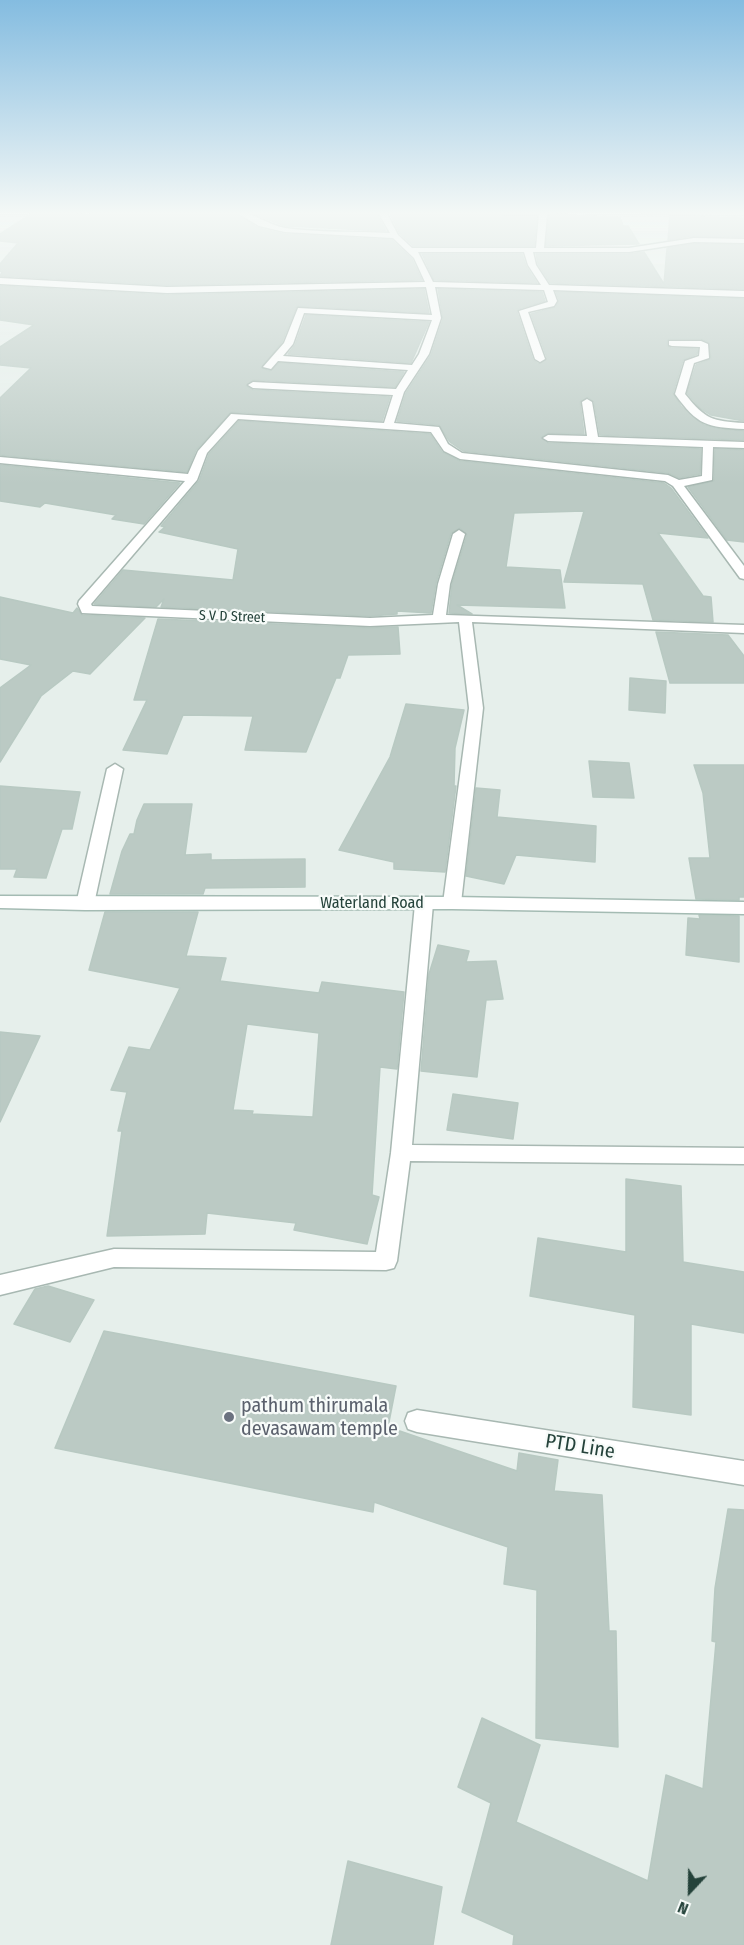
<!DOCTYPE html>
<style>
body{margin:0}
#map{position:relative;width:744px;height:1945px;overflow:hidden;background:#e6efeb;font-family:"Fira Sans Condensed",sans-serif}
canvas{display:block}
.north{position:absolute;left:660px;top:1861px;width:60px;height:60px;-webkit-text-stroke:4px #f7fbf9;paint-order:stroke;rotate:202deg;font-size:16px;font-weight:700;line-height:24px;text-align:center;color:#24423a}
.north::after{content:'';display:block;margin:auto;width:21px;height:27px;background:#24423a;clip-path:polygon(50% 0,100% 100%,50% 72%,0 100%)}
</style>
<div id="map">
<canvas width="744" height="1945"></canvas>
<div class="north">N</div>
</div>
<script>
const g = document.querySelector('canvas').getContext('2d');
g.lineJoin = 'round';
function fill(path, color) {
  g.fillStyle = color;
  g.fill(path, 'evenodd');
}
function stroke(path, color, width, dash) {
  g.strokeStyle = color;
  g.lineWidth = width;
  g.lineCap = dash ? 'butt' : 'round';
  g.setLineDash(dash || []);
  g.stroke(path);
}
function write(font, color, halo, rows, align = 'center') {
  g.font = font + ' "Fira Sans Condensed",sans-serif';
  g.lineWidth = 4.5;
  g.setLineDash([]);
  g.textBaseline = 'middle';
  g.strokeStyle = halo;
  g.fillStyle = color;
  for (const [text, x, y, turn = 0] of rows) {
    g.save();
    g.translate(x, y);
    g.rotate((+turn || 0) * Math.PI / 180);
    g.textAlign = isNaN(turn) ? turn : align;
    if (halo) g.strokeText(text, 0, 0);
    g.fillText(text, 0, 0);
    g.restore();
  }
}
const building = new Path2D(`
 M 34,212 L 90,215 L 92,212 L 193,214 L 194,212 L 234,212 L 258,228 L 284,234 L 392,240 L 412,259 L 422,280 L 167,285 L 0,276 L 2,272 L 0,271 L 0,264 L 18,243 L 0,241 L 0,234 Z
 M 249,212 L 376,212 L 386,231 L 285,226 Z
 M 389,212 L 497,212 L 503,216 L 537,216 L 534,246 L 413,246 L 400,234 Z
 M 552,214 L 620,217 L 623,226 L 628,226 L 639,244 L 546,246 L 549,215 Z
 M 670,216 L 744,218 L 744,237 L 694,236 L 668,240 Z
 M 694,244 L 744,245 L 744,289 L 550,283 L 538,264 L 536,254 L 629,254 L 644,252 L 664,284 L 667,248 Z
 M 422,254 L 522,254 L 526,266 L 537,283 L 434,280 Z
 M 0,286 L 167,295 L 424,289 L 429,313 L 297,306 L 282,342 L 261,368 L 270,371 L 279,363 L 404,372 L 395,387 L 253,380 L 246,386 L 253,390 L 390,397 L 382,421 L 231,412 L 196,450 L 187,472 L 0,455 L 0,398 L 31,368 L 0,365 L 0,347 L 34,325 L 0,320 Z
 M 438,289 L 542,292 L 545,301 L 518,309 L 517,312 L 533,360 L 539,364 L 547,358 L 531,314 L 556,307 L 559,300 L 556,292 L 744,299 L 744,421 L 711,415 L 700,408 L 687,393 L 696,365 L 711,359 L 709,342 L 701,339 L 669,339 L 667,341 L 667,346 L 671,348 L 698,349 L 697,354 L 683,360 L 673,393 L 681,406 L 704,425 L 720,429 L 744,431 L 744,440 L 600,435 L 594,402 L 588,397 L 580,402 L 584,434 L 548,433 L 541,437 L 548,443 L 701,449 L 700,474 L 679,478 L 668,473 L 463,451 L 450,442 L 439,425 L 397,421 L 406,393 L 431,355 L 443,319 Z
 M 306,315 L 429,322 L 411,363 L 288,354 L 295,345 Z
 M 239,421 L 430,434 L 442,452 L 460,461 L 664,483 L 671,488 L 708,538 L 658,533 L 703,596 L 711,597 L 713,622 L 653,620 L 643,584 L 564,582 L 584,511 L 514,513 L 506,567 L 560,570 L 565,608 L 457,605 L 472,614 L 449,613 L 452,584 L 467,535 L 460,528 L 451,533 L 436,583 L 431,613 L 397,611 L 397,614 L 370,616 L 161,607 L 164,599 L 156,607 L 94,604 L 123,570 L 233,580 L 238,549 L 159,532 L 165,527 L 161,526 L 199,481 L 209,454 Z
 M 715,449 L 744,450 L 744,542 L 727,540 L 688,487 L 714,481 Z
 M 0,465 L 180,483 L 144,524 L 112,519 L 116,515 L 45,503 L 40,507 L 0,501 Z
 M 0,597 L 73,613 L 77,608 L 82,615 L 145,618 L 90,674 L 73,671 L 41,696 L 0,762 L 0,688 L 31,665 L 0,659 Z
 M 158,619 L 370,628 L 398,627 L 400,654 L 348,655 L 340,678 L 336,678 L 306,752 L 245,750 L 253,716 L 183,715 L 167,754 L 123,750 L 147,700 L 134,700 Z
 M 656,632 L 728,635 L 744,656 L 744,683 L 670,683 Z
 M 630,678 L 666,681 L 665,713 L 629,710 Z
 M 406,704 L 464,710 L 455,748 L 454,786 L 456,786 L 445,872 L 394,869 L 394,862 L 339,850 L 390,757 Z
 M 589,761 L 629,763 L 634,798 L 593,797 Z
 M 694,765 L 744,765 L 744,897 L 739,897 L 739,900 L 696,899 L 689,858 L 710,858 L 703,793 Z
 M 0,786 L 80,792 L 72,829 L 62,829 L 46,878 L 14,877 L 17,869 L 0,869 Z
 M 476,788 L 500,790 L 497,817 L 596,826 L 595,862 L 516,855 L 504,884 L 466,876 Z
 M 144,804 L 192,804 L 185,855 L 211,854 L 211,860 L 305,859 L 305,887 L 205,888 L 203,894 L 110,894 L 122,851 L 130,834 L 134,834 L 137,820 Z
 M 105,912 L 198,912 L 186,956 L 226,958 L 220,981 L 319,993 L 322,982 L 404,992 L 397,1069 L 380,1067 L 372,1195 L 379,1197 L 367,1244 L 294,1230 L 296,1223 L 207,1213 L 205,1234 L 107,1236 L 122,1131 L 118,1131 L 127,1092 L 111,1090 L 129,1047 L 150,1050 L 180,988 L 89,970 ZM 247,1024 L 319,1033 L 313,1117 L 252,1114 L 253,1111 L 233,1110 Z
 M 699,915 L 739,916 L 739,962 L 686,955 L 688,918 L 700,919 Z
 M 438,945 L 469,951 L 466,962 L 496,961 L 503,999 L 486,1000 L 477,1077 L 421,1071 L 429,974 Z
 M 0,1032 L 40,1036 L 0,1122 Z
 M 453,1094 L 518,1103 L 513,1139 L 447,1130 Z
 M 626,1179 L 681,1186 L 683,1262 L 744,1272 L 744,1333 L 691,1324 L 691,1415 L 633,1407 L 635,1315 L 530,1296 L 538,1238 L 626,1252 Z
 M 48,1286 L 94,1300 L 70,1342 L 14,1324 L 35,1289 Z
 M 104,1331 L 396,1386 L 388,1427 L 517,1471 L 519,1453 L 558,1460 L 554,1491 L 602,1495 L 609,1631 L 616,1631 L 618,1747 L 536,1738 L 537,1590 L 504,1584 L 508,1547 L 374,1502 L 373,1512 L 55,1448 Z
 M 728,1509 L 744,1510 L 744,1945 L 513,1945 L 514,1935 L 462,1912 L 491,1803 L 458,1787 L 482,1718 L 540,1745 L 516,1822 L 648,1881 L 666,1775 L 703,1789 L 716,1642 L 712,1641 L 715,1588 Z
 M 348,1861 L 442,1887 L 433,1945 L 331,1945 Z`);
const minor = new Path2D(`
 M 236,212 C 253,212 268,225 285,228 C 319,233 355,231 390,233 L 378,212 L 386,212 L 398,235 L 412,248 L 536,248 L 539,214 L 503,214 L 499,212 L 551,212 L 547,214 L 544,248 L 629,248 L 694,238 L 744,239 L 744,243 L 694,242 L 629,252 L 533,252 L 536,265 L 549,285 L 744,291 L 744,297 L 553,290 L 557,301 L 554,306 L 528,312 L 545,359 L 540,362 L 535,359 L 519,311 L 548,302 L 544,290 L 435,287 L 441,318 L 429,354 L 404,392 L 394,423 L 439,427 L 448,444 L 462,453 L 668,475 L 679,480 L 702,476 L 703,447 L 548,441 L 543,438 L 548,435 L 587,436 L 582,402 L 587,399 L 592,402 L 598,437 L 744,442 L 744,448 L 713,447 L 712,480 L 684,486 L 744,566 L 744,579 L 740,578 L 673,486 L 665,481 L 460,459 L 444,451 L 431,432 L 238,419 L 207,453 L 197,480 L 91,604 L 92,606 L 370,618 L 433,615 L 438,584 L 453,534 L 459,530 L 465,534 L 450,584 L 446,615 L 744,625 L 744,633 L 472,622 L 483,708 L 461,903 L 458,907 L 446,907 L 443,903 L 469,708 L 459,622 L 370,626 L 82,613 L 78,604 L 79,601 L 185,481 L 0,463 L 0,457 L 188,474 L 198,451 L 231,414 L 384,423 L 393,395 L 253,388 L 248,385 L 253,382 L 396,389 L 408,370 L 278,361 L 271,369 L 263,367 L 284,343 L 298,308 L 432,315 L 426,287 L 167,293 L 0,284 L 0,278 L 167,287 L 425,282 L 414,258 L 393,238 L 285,232 L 259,226 ZM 418,252 L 524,252 L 528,265 L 541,285 L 433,282 ZM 304,313 L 432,320 L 419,354 L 412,365 L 283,356 L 293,344 Z
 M 642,212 L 744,212 L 744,215 L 646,214 Z
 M 669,341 L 701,341 L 708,344 L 709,358 L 694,363 L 685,394 C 706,420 712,421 744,423 L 744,429 C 707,427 698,426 675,394 L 685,361 L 699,356 L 700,347 L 672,346 L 669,345 Z
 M 115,764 L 123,769 L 94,904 L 91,908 L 79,908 L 76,904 L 107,769 Z
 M 424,898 L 430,900 L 433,904 L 412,1145 L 744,1148 L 744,1164 L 410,1161 L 397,1261 L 394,1268 L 386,1270 L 114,1267 L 0,1295 L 0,1275 L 114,1249 L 376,1252 L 391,1153 L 415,904 L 418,900 Z
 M 417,1410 L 744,1461 L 744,1485 L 417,1432 L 408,1429 L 405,1421 L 408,1413 Z`);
const secondary = new Path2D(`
 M 0,896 L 452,897 L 744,902 L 744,914 L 452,909 L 85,910 L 0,908 Z`);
const markers = [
 [229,1417,6,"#6b7280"]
];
const farStreetnames = [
 ["S V D Street",232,617,2]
];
const streetNames = [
 ["Waterland Road",372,904]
];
const nearWorshipnames = [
 ["pathum thirumala",241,1406],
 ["devasawam temple",241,1429]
];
const nearStreetnames = [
 ["PTD Line",580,1447,9]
];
fill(building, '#bbcac4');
stroke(building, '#b8c9c2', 1.5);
stroke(minor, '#a8b8b2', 3);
stroke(secondary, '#a4bbb3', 3);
fill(minor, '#fff');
fill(secondary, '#fff');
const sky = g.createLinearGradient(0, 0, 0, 484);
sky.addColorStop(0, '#84bce0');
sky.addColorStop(0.44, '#f4f8f6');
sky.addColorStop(1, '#f4f8f600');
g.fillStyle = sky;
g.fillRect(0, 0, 744, 484);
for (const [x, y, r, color] of markers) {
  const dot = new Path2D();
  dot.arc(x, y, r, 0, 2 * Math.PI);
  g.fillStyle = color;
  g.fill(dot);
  stroke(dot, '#f7fbf9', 2);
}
write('14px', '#24423a', '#f7fbf9', farStreetnames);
write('16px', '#24423a', '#f7fbf9', streetNames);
write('20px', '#5b616d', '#f7fbf9', nearWorshipnames, 'left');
write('20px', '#24423a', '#f7fbf9', nearStreetnames);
</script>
